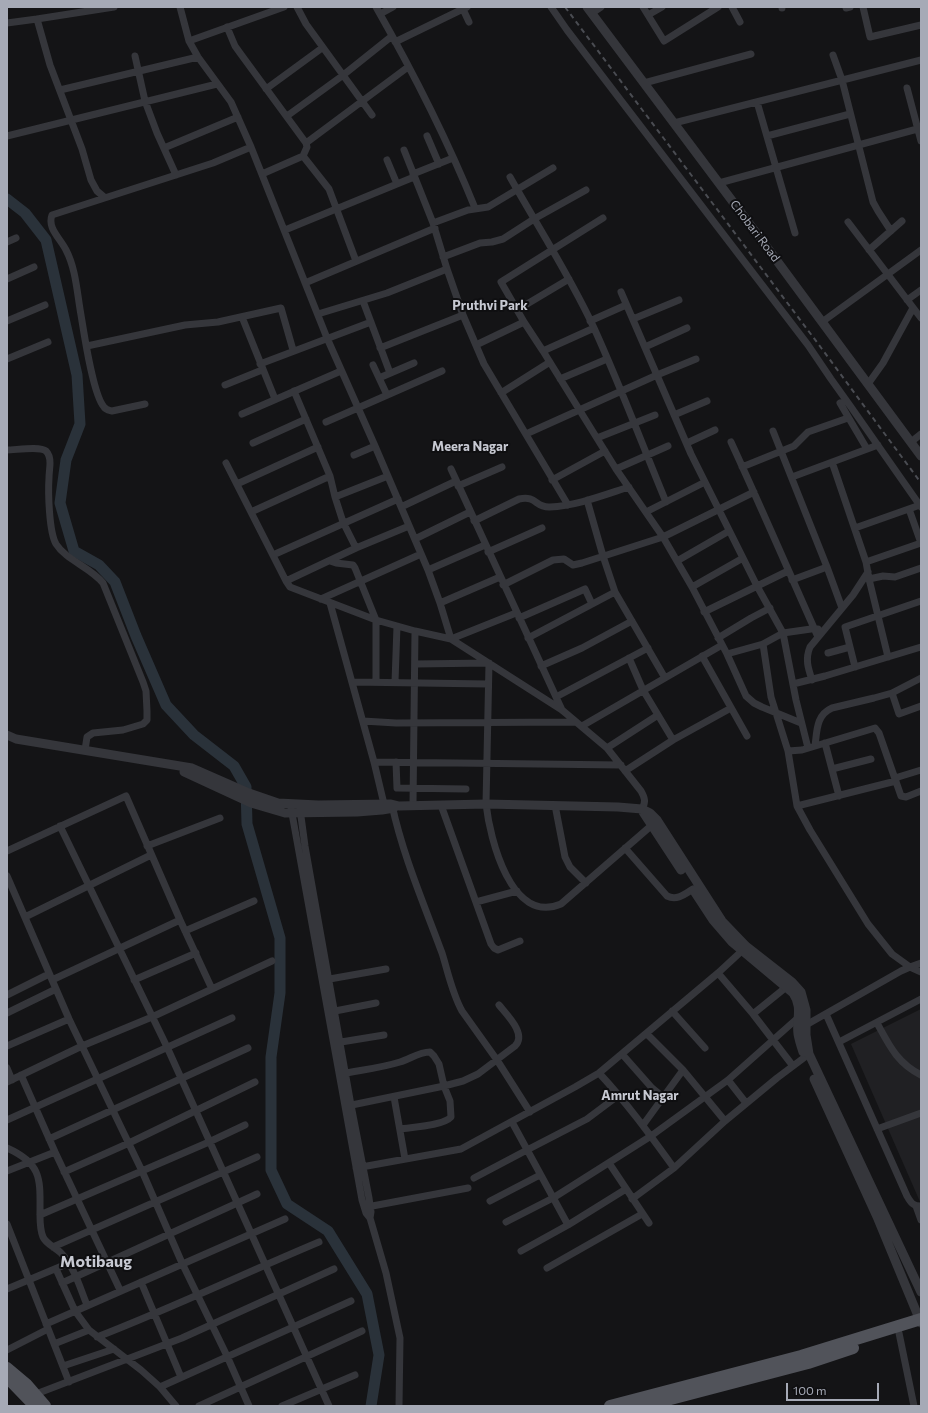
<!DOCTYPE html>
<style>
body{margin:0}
#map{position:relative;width:928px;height:1413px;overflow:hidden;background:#141416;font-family:Commissioner,sans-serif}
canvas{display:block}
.frame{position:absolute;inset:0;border:8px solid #a6aab6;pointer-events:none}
.scale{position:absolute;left:786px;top:1383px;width:93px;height:18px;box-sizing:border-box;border:2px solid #a6aab6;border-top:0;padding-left:5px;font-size:12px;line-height:14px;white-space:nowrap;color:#a6aab6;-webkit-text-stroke:3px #0f0f11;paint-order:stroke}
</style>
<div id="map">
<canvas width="928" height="1413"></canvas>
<div class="frame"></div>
<div class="scale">100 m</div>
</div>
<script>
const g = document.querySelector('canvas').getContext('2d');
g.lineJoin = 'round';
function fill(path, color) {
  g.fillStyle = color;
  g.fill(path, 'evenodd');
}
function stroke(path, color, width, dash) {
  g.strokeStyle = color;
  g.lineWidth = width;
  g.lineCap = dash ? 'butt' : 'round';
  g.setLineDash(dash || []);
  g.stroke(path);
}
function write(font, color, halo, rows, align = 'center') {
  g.font = font + ' Commissioner,sans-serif';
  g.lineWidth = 4;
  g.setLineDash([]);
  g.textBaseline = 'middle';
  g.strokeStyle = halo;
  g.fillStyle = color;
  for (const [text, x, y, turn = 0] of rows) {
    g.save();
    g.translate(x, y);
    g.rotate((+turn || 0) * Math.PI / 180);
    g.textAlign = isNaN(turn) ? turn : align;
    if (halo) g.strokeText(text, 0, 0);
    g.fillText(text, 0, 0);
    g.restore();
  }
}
const built = new Path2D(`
 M 921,1009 L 921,1204 L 851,1044 Z`);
const river = new Path2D(`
 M 7,199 L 25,213 L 46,240 L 77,375 L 80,424 L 66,460 L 60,503 L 74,551 L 99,565 L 115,582 L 136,636 L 166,705 L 194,735 L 234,766 L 246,787 L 247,824 L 280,938 L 280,993 L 271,1057 L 271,1170 L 287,1204 L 328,1231 L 367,1294 L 379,1355 L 371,1406`);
const minor = new Path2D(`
 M 180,7 L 189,41 L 198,57 L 231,102 L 251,147 L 327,338 L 375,446 L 428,570 L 440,603 L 451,639 L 516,613
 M 297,7 L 306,24 L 372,115
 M 376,7 C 413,72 447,139 475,208
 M 462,7 L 469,22
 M 551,7 L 567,30 L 808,345 L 831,379 L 851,407 L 921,507
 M 643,7 L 664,41 L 718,7
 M 732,7 L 740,22
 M 782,7 L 782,8
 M 863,7 L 870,37 L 921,25
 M 846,8 L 850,7
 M 592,13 L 601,7
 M 380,14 L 393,7
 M 648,15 L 662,7
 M 37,19 L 114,7
 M 7,23 L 37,19 L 50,65 L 82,149 L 91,180 L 97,191 L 104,197
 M 227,27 L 235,46 L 240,53 L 306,143 L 307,147 L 303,156 L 262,174
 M 189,41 L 284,7
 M 395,42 L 467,7
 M 833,55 L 842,80 L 873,202 L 878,211 L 891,231
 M 135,56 L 145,101 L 157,133 L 176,175
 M 644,83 L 751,54
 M 907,88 L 921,141
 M 266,89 L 322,48
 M 60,90 L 198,57
 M 757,102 L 795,233
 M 287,116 L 342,76 L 392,36
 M 674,123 L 921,60
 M 7,136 L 217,84
 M 427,136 L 439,164
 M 767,136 L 850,114
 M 306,143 L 408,67
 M 164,148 L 238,117
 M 404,150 L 433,223 L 447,269 L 463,315 L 484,364 L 568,505
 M 303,156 L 329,189 L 356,261
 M 387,160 L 397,184
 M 413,174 L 453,158
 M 510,177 C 538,227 570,276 594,328 C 620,385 642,444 666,502
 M 719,183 L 921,128
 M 603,218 L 501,282 L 524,322 L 543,351 L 616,469 L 663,537 L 692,587 L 727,654 L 746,696 L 754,703 L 762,707 L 801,723
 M 848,222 L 921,318
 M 433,223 L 468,210 L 488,207 L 553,168
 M 285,230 L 414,177
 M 7,242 L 16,238
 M 869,250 L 902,221
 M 443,257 L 480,243 L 492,242 L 503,239 L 534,219 L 586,190
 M 7,279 L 34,267
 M 305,283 L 435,228
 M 621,292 L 691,454 L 757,586 L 783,633 L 796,700 L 808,748
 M 907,300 L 921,290
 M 363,301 L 390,373
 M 517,310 L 569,279
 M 318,314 L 387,293 L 447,269
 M 242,317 L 275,399
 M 633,319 L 679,300
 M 7,321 L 45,305
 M 590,321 L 626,305
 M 822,322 L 921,250
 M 476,345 L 524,322
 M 87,346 L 185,325 L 218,322 L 281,308 L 293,350
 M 645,347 L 687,328
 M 380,348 L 463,315
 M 543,351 L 594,328
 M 7,359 L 48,342
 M 260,364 L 371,322
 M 373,365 L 387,395
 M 379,378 L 414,363
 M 560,379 L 607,359
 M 868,384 L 883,363 L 913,308
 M 225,385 L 262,370
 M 294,391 L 330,476 L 335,497 L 343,522 L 356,548
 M 501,393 L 550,362
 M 840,403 L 867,449
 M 145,404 L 112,411 C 108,410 106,410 104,407 C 93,395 84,333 81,315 C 77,293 76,269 66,250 C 60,238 47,228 52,215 L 213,163 L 251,147
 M 242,414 L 341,371
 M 674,415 L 707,401
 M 326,422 L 442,371
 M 773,431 L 827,567 L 842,608
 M 526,434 L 657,375 L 696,359
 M 597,438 L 655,415
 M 731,442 C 761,507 789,572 818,637
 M 911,442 L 921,434
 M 253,443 L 306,419
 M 687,443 L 715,430
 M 7,450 C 16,450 40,446 46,451 C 49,454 50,459 50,463 C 50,468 49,473 49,478 C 48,492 49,532 56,544 C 66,560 90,567 103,583 L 143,682 L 146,691 L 147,711 L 147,720 L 143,724 L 123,730 L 93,733 L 87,737 L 85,750
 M 354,455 L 375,446
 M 832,462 L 866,562 L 869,579 L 888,657
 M 226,463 L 286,581 L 290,587 L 376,620 L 415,631 L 451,639 L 562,710 L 607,748 L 641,791 C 645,798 646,802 642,809
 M 742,467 L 794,446 L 808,432 L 848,418
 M 451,469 L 562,710
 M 616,469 L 668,446
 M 792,477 L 878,445
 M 552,480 L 605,451
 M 237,484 L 318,447
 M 458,486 L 502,467
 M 335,497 L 388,476
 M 587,500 L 603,556 L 615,592 L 665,678
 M 401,507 L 456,481
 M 909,509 L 921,543
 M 251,512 L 330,476
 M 646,512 L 705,482
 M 474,521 L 519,499 C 537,495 535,508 550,507 C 576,506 604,495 629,487
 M 855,528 L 920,505
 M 415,539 L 470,512
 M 488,552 L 542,528
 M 273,555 L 398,499
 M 330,561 L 336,563 L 353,565 L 355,568 L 376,620 L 376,682
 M 677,561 L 729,531
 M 866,562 L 921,543
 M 428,570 L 485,545
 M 869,579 L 883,576 L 895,577 L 921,568
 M 792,580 L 827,567
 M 286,581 L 356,548 L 409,526
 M 503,585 L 553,560 L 564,559 L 573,565 L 582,563 L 663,537 L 754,492
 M 692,587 L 743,558
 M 321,599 L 421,554
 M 330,603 L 374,762 L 384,804
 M 440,603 L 500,577
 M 704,612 L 788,571
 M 519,618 L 585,589 L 592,604
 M 528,638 L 615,592
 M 718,638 L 751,618 L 770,608
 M 763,644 L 771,697 L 788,751 L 797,806 L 810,830 L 868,924 L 892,954 L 910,967 L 921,963
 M 828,653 L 850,647
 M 727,654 L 763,644 L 783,633 L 811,629 L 818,629
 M 702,656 L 747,736
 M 629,658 L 643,690 L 673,740
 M 415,664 L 489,663 L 486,804 C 490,839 511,925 561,904 L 652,825
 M 541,666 L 582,648 L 632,621
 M 855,667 L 845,627 L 921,601
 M 812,680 C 808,668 805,659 810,647 L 853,595 L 868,572
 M 352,682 L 488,684
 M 395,682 L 397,626
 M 793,684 L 825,676 L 921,647
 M 892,693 L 899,714 L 921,706
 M 556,697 L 648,648
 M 363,721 L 396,723 L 576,722
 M 582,726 L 722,645
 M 825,743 L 839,796
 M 815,746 C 817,731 816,715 832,708 L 874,698 L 892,693 L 921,678
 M 607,748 L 658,715
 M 788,751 L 802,750 L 875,728 L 879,733 L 901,796 L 906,797 L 921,791
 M 374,762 L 621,765
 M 396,762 L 397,788 L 466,789
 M 832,769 L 871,759
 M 625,771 L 673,740 L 731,708
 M 895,778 L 921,770
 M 392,805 C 403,856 424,904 442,953 C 448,972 452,993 462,1011 L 497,1060 L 530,1112
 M 413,805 L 415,631
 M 441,805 L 491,944 L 494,948 L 498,950 L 520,941
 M 555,805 L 565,857 L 570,867 L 586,883
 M 797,806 L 896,781
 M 291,808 L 362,1200 L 366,1213 L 370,1218 L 386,1273 L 400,1338 L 399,1406
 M 300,809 L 305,846 L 351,1105 L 369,1198 L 371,1212 L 370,1218
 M 60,826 L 167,1047 L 329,1406
 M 147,846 L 220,818
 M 625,848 L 667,896 C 677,901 685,894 693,889
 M 7,851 L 126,796 L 180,920 L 212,989
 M 7,876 L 69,1019 L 142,1171 L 182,1263 L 227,1356 L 249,1406
 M 476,902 L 517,891
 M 25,917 L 151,855
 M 185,931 L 254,901
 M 718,973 L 753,1014 L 793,1066
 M 52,980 L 180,920
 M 134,980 L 196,953
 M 324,980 L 386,969
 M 7,995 L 49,974
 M 672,1011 L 705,1048
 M 330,1012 L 376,1003
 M 7,1013 L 56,989
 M 753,1014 L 790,984
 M 826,1014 L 907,1196 C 911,1203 913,1206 921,1206
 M 877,1023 C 889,1045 897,1063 921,1075
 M 806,1025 L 901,971 L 910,967 L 921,972
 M 647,1034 L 683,1070 L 725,1121
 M 839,1042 L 921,999
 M 335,1043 L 384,1035
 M 7,1046 L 69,1019
 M 622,1054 L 652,1088 L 663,1097
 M 7,1068 L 12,1080
 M 599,1073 C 627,1103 650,1135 674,1168
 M 341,1074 C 361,1070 381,1068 400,1062 C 410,1059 419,1052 430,1052 L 434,1056 L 439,1064 L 444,1086 L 450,1101 L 451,1117 C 443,1126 412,1127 400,1129
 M 21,1075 L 55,1152 L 120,1290
 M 728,1080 L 746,1103
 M 7,1082 L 82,1046 L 152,1017 L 272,961
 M 394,1097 L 405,1159
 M 347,1106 L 444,1086 L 463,1081 L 478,1074 L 515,1046 C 527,1034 507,1015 499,1005
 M 7,1120 L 232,1018
 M 512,1122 L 568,1225
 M 643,1125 L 683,1070
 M 877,1129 L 921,1113
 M 49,1139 L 248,1048
 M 7,1148 C 43,1164 40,1180 40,1215 C 40,1222 40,1230 43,1237 C 46,1244 55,1247 61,1253 C 74,1266 80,1288 87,1305
 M 609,1163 L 649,1223
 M 356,1168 L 461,1149 L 575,1087 L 599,1073 L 718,973 L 745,948
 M 7,1171 L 55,1152
 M 64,1172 L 129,1143 L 255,1082
 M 474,1178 L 527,1150 L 587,1119 L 619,1095
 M 632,1199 L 674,1168 L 725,1121 L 777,1078 L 809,1054
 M 490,1201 L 540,1175
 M 916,1206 L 921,1220
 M 367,1207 L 468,1188
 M 40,1215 L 209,1142 L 245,1125
 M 506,1222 L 553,1198 L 651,1136 L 728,1080 L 800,1016
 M 7,1224 L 69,1382
 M 53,1247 L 257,1157
 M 521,1251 L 568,1225 L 626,1189
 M 547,1268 L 642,1214
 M 56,1269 L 75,1311 L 89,1330 L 141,1370 L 160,1387 L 176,1406
 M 141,1282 L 181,1377
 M 62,1283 L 257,1194
 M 7,1289 L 69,1263
 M 46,1324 L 285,1219
 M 899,1333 L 914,1406
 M 97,1337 C 172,1308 245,1273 319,1242
 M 54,1344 L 89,1330
 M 7,1350 L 48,1329
 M 63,1366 L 114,1349
 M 160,1387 L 351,1301
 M 36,1394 L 182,1338 L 334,1269
 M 199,1406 L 362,1331
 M 282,1406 L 355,1375`);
const tertiary = new Path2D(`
 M 587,7 L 766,246 L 921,456
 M 7,735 L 16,739 L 192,768 L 249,793 L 278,803 L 318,805 L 391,804 L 399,806 L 486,804 L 618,807 L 642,809 L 650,813 L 657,820 L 722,921 L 746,946 L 792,982 L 801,992 L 806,1010 L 806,1035 L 809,1054 L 921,1292
 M 184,772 L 251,803 L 285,813 L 357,812 L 382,810 L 394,808
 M 643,812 L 681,870
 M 694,891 L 713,920 L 732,942 L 793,993 C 803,1008 796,1018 798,1034 C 799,1040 801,1046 803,1052
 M 814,1079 L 878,1219 L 921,1323`);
const primary = new Path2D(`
 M 7,1368 L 26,1384 L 45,1406
 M 7,1377 L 34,1405
 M 610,1406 L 801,1356 L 921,1319
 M 644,1406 L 808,1363 L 853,1348`);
const rail = new Path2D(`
 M 565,7 L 822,349 L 921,483`);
const streetNames = [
 ["Chobari Road",755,231,53]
];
const neighbourhoodNames = [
 ["Pruthvi Park",490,306],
 ["Meera Nagar",470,447],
 ["Amrut Nagar",640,1096]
];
const districtNames = [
 ["Motibaug",96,1262]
];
fill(built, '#202023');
stroke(river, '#2a323a', 11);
stroke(minor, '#35363b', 7);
stroke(tertiary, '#35363b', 9);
stroke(primary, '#51535a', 12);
stroke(rail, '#4a4c52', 2, [5, 4]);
write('12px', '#a6aab6', '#0f0f11', streetNames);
write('bold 13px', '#c7c9d2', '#0f0f11', neighbourhoodNames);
write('bold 16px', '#c7c9d2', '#0f0f11', districtNames);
</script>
